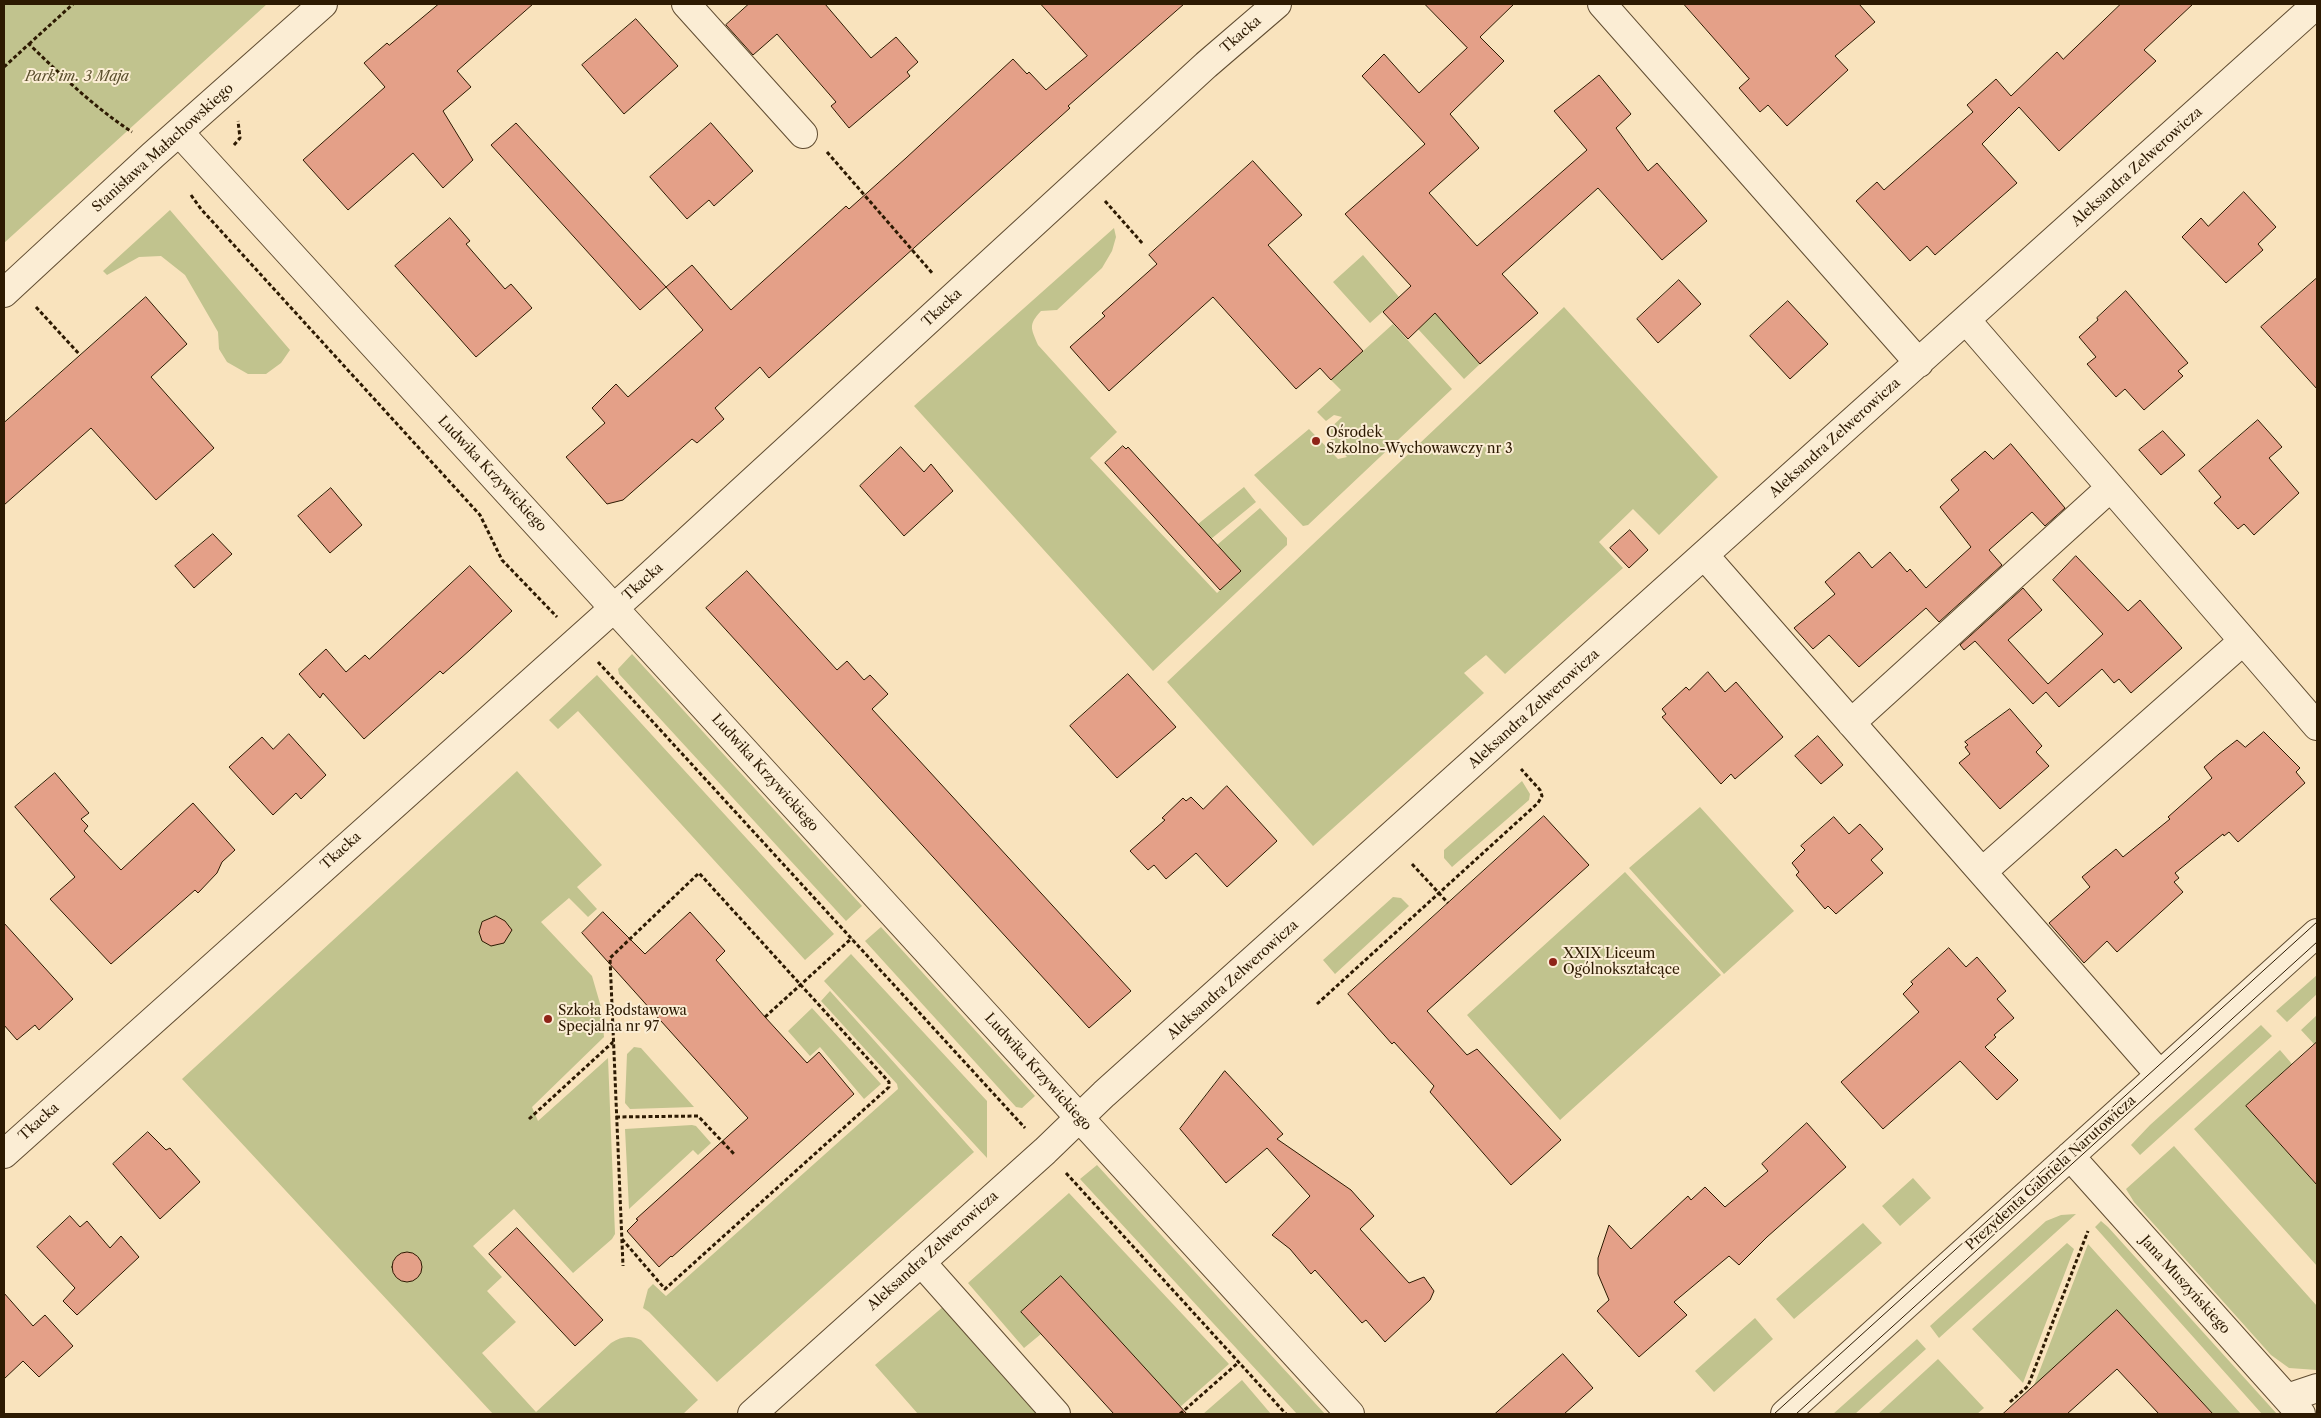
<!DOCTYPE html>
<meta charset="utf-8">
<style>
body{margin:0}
#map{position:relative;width:2321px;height:1418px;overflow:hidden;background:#f9e3bd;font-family:"Libre Caslon Text",serif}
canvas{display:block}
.frame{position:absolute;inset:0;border:5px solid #2d1a02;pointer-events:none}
</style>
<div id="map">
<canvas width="2321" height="1418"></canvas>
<div class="frame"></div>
</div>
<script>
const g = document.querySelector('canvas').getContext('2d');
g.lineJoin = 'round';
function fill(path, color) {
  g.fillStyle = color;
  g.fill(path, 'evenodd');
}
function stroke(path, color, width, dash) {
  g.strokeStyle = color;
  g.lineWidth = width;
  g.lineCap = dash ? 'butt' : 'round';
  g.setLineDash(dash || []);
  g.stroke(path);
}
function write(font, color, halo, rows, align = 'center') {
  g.font = font + ' "Libre Caslon Text",serif';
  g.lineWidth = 4;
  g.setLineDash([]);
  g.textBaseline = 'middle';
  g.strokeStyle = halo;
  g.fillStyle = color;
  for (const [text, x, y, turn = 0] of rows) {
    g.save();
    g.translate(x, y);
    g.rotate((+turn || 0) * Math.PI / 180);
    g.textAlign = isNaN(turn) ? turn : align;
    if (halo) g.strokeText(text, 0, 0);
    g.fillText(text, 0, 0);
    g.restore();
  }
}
const green = new Path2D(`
 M 4,4 L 267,4 L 4,243 Z
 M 170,210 L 290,350 L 281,363 L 266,374 L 248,374 L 227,362 L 219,349 L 218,332 L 185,275 L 161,256 L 139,257 L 107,275 L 103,271 Z
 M 1114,228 L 1116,237 L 1112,251 L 1102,268 L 1057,310 L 1041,311 C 1028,325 1031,328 1038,345 L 1117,432 L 1090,458 L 1217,593 L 1241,571 L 1217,545 L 1260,508 L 1287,538 L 1287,545 L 1153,671 L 914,406 Z
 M 1363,255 L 1399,297 L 1370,323 L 1333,282 Z
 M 1564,307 L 1718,477 L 1659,535 L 1633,509 L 1599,542 L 1623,568 L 1505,674 L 1486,655 L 1464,673 L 1484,693 L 1313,846 L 1167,682 Z
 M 1435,313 L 1480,364 L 1464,379 L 1418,329 Z
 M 1393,324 L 1452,389 L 1308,525 L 1303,526 L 1254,475 L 1309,429 L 1338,459 L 1347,457 L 1325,433 L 1342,417 L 1334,415 L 1326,421 L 1317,412 L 1341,390 L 1331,380 Z
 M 1244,487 L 1256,502 L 1211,539 L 1198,524 Z
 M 632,654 L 862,906 L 846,921 L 619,674 L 618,669 Z
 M 597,675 L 834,934 L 805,960 L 578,711 L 558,729 L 549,720 Z
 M 517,771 L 602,865 L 577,887 L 597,909 L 588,917 L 569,898 L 541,922 L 592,976 L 601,1007 L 604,1037 L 532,1107 L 538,1121 L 608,1058 L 615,1234 L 612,1239 L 573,1273 L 514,1209 L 473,1246 L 502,1277 L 487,1291 L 516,1322 L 482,1353 L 536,1412 L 611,1343 C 621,1336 631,1335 641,1340 L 698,1400 L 683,1414 L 493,1414 L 182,1079 Z
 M 1522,781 L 1530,794 L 1529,800 L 1452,867 L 1444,858 L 1444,850 Z
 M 1700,807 L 1794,911 L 1724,974 L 1629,868 Z
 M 1625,872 L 1721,975 L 1560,1120 L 1467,1015 Z
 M 1393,897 L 1401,898 L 1409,906 L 1335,974 L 1323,960 Z
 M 881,927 L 1035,1096 L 1022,1108 L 1016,1107 L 865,941 Z
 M 851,954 L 987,1101 L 987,1158 L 824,981 Z
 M 2317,975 L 2317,994 L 2287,1022 L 2276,1011 Z
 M 830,991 L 974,1152 L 717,1382 L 649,1312 L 643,1308 L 648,1289 L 653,1284 L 666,1296 L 898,1089 L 897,1084 L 821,1001 Z
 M 812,1008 L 881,1084 L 864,1099 L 820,1047 L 810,1056 L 788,1031 Z
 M 2317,1015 L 2317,1042 L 2314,1044 L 2301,1030 Z
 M 2261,1025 L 2272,1036 L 2140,1155 L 2131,1145 L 2150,1125 Z
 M 634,1047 L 641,1048 L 694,1107 L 630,1109 L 625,1103 L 627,1054 Z
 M 2280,1050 L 2292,1064 L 2246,1106 L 2317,1185 L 2317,1266 L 2194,1129 Z
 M 692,1125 L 696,1126 L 711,1143 L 698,1155 L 693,1150 L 629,1209 L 625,1129 Z
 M 2174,1146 L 2317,1306 L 2317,1370 L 2289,1368 L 2271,1355 L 2134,1202 L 2126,1189 Z
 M 1097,1165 L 1325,1414 L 1297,1414 L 1080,1179 Z
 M 1913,1178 L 1931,1198 L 1900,1226 L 1882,1206 Z
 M 1069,1193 L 1229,1364 L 1180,1407 L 1061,1276 L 1021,1312 L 1041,1334 L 1024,1348 L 968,1283 Z
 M 2076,1214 L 1939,1338 L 1930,1326 L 2046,1221 L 2061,1215 Z
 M 2101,1221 L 2108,1227 L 2277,1414 L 2262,1414 L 2095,1227 Z
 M 1863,1223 L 1882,1243 L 1794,1319 L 1776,1299 Z
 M 2067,1243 L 2074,1249 L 2023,1383 L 1972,1329 Z
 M 2088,1244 L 2241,1414 L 2213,1414 L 2117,1310 L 2033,1388 Z
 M 944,1306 L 1040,1414 L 918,1414 L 875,1365 Z
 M 1755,1318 L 1773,1339 L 1714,1392 L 1695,1371 Z
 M 1917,1339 L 1926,1349 L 1855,1414 L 1833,1414 Z
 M 1938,1359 L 1984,1408 L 1977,1414 L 1878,1414 Z
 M 1242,1380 L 1271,1414 L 1203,1414 Z`);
const building = new Path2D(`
 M 439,4 L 533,4 L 457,71 L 471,87 L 443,111 L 473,160 L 443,188 L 413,153 L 348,210 L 303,160 L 385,87 L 364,63 L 387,43 L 389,45 Z
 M 749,4 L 825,4 L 871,58 L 896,37 L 918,62 L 907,72 L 910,76 L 849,128 L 831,106 L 836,102 L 777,34 L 753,55 L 726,25 Z
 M 1041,4 L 1184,4 L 1068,106 L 1070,108 L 769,378 L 760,367 L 715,408 L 724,419 L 697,443 L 692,439 L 623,500 L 607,504 L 566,457 L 605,423 L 592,408 L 616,384 L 628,397 L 703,330 L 666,287 L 640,310 L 491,145 L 516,123 L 666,287 L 692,265 L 731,310 L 846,206 L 849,209 L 906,158 L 1013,59 L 1027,74 L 1029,72 L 1046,90 L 1087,56 Z
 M 1425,4 L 1514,4 L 1480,37 L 1504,61 L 1450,114 L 1479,148 L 1429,193 L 1477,246 L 1587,150 L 1554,111 L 1599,75 L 1631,114 L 1616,128 L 1648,171 L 1657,163 L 1707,221 L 1662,260 L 1598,188 L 1502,274 L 1538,313 L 1480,364 L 1435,313 L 1408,339 L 1383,312 L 1411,286 L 1345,214 L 1425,144 L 1362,76 L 1384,54 L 1419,93 L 1467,48 Z
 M 1684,4 L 1859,4 L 1875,22 L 1835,56 L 1848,70 L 1787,126 L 1768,105 L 1760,112 L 1739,88 L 1749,79 Z
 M 2121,4 L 2193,4 L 2144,50 L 2156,61 L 2059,151 L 2019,107 L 1982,144 L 2017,183 L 1935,255 L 1927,246 L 1910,261 L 1856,201 L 1877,182 L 1884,190 L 1973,112 L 1967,105 L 1996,79 L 2011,96 L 2057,52 L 2063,59 Z
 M 636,19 L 678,66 L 624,114 L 582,65 Z
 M 711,123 L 753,171 L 714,206 L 709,200 L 687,219 L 650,177 Z
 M 1253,161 L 1302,215 L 1268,245 L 1363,351 L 1331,380 L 1320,368 L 1296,389 L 1213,297 L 1109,391 L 1070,347 L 1105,316 L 1102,313 L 1157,264 L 1149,255 Z
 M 2244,192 L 2276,227 L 2258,244 L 2263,250 L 2226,283 L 2182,237 L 2201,218 L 2208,226 Z
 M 450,218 L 470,241 L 466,244 L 505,289 L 511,284 L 532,308 L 476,357 L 395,266 Z
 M 2317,278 L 2317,389 L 2261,327 Z
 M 1679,280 L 1701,304 L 1658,343 L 1637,319 Z
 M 2126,291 L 2188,363 L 2178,371 L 2183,376 L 2144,410 L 2125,389 L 2116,397 L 2087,364 L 2096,357 L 2079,337 L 2098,320 L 2097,318 Z
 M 146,297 L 187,344 L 151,377 L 214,448 L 156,500 L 91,428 L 4,505 L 4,423 Z
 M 1788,301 L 1828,344 L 1790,379 L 1750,336 Z
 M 2258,420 L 2282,447 L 2269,458 L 2299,493 L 2254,535 L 2244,524 L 2238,529 L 2214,503 L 2221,497 L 2199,471 Z
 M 2163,431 L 2185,455 L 2161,475 L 2139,450 Z
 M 2011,444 L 2065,508 L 2045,526 L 2032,512 L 1989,550 L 2002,565 L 1939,622 L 1926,608 L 1859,667 L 1829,635 L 1813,649 L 1794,628 L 1835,594 L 1825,582 L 1859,552 L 1872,568 L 1890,552 L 1907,572 L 1910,569 L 1926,588 L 1971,547 L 1940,507 L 1959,490 L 1951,480 L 1985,451 L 1993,459 Z
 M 1123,446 L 1126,449 L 1128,447 L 1241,571 L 1220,590 L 1105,463 Z
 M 901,447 L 924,472 L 931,464 L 953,491 L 904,536 L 860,486 Z
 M 331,488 L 362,525 L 330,553 L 298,516 Z
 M 1630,530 L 1648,550 L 1629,568 L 1610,548 Z
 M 213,534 L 232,554 L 194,588 L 175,566 Z
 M 2076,556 L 2128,611 L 2140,600 L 2182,648 L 2131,693 L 2119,679 L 2114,683 L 2102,669 L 2059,707 L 2046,692 L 2033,704 L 1975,641 L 1964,650 L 1960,645 L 2023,588 L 2042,610 L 2008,640 L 2048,684 L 2103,634 L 2053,580 Z
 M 470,566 L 512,611 L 470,650 L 443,674 L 440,671 L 364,739 L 323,693 L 320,698 L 299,674 L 326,649 L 346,672 L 365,655 L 369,659 Z
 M 747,571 L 837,670 L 847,661 L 864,680 L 870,675 L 888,694 L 872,709 L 1131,991 L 1089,1028 L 706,608 Z
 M 1708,672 L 1725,692 L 1736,682 L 1783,737 L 1735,779 L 1731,774 L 1721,784 L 1662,717 L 1666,714 L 1662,709 L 1686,687 L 1689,690 Z
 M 1128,674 L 1176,727 L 1117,778 L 1070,726 Z
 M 2010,709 L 2042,746 L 2036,752 L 2049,766 L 2000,809 L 1959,763 L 1970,754 L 1965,747 L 1968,745 L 1965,742 Z
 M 2264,732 L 2300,768 L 2296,772 L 2305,783 L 2238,842 L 2229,832 L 2224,836 L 2223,834 L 2175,873 L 2179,878 L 2174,882 L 2183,892 L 2117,952 L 2107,941 L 2084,963 L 2049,923 L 2090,887 L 2082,877 L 2116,849 L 2123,857 L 2170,819 L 2168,817 L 2212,778 L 2204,767 L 2219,754 L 2237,740 L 2245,747 Z
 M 289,734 L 326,775 L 301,799 L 296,793 L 273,815 L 229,767 L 262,737 L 273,749 Z
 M 1818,736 L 1843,765 L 1821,784 L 1795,756 Z
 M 55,773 L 89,813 L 81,819 L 88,826 L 84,831 L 121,870 L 193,803 L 235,850 L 222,862 L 217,873 L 198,893 L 195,890 L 111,964 L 50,899 L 75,877 L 15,807 Z
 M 1227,786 L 1277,841 L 1227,887 L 1196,853 L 1166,879 L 1154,865 L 1148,870 L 1130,851 L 1165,820 L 1162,818 L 1183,798 L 1186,801 L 1191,797 L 1203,809 Z
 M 1544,816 L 1589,865 L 1427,1011 L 1467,1055 L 1477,1049 L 1561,1140 L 1511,1185 L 1430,1092 L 1434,1086 L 1394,1042 L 1392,1044 L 1348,994 Z
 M 1834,817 L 1849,834 L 1860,824 L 1883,849 L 1871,860 L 1883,873 L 1836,914 L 1828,906 L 1825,909 L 1796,875 L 1799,872 L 1792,863 L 1805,850 L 1801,846 Z
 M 603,912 L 645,954 L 690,912 L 725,951 L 716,960 L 765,1017 L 807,1063 L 819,1052 L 854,1094 L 672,1257 L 671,1256 L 659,1267 L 627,1231 L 638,1220 L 636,1219 L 748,1118 L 582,933 Z
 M 496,916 L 505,921 L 512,930 L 504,943 L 491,946 L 482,941 L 479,932 L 482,922 Z
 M 4,923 L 73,999 L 39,1030 L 35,1025 L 17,1040 L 4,1025 Z
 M 1949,948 L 1966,967 L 1977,957 L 2006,991 L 1997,999 L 2014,1018 L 1994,1035 L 1996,1037 L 1985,1047 L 2018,1080 L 1997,1100 L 1960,1061 L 1883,1129 L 1841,1082 L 1919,1012 L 1903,994 L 1913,984 L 1911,982 Z
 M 2317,1042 L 2317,1185 L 2246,1106 Z
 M 1225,1071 L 1283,1134 L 1277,1139 L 1351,1190 L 1374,1216 L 1360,1229 L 1409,1283 L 1424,1277 L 1434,1291 L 1430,1300 L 1385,1342 L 1366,1320 L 1362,1323 L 1315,1270 L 1311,1274 L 1290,1249 L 1272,1235 L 1310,1196 L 1267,1148 L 1226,1183 L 1180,1129 Z
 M 1807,1123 L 1846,1167 L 1767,1237 L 1739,1265 L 1729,1256 L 1674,1302 L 1687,1315 L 1639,1357 L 1597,1311 L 1609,1300 L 1598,1274 L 1598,1258 L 1609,1225 L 1631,1249 L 1688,1196 L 1691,1200 L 1705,1187 L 1725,1207 L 1768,1171 L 1762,1164 Z
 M 148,1132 L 166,1150 L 170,1148 L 200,1182 L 160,1219 L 113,1164 Z
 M 70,1216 L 80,1227 L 87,1221 L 110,1248 L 121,1236 L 139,1257 L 77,1315 L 63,1301 L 75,1288 L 37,1247 Z
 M 517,1228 L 603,1320 L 575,1346 L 489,1254 Z
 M392 1267a15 15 0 1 1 30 0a15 15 0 1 1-30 0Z
 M 1061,1276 L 1187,1414 L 1114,1414 L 1021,1312 Z
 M 4,1293 L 33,1326 L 45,1315 L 73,1346 L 39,1377 L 23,1361 L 4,1379 Z
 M 2117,1310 L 2213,1414 L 2159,1414 L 2117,1369 L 2067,1414 L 2003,1414 Z
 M 1563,1354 L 1593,1388 L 1564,1414 L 1495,1414 Z`);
const path = new Path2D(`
 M 29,44 L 73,4
 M 4,67 L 29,44 C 62,76 94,107 132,132
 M 234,145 L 240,138 L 238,121
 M 827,152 L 933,274
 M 191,195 L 201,209 L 480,515 L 502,560 L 557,617
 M 1105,201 L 1143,244
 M 36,307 L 80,355
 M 598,662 L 1025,1128
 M 1412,864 L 1448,903
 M 1317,1004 L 1538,803 L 1542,796 L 1540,790 L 1521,769
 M 765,1017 L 852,938
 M 616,1117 L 698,1116 L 734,1154
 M 529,1119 L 613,1042
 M 1066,1173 L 1286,1414
 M 622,1239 L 665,1289 L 889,1087 L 889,1082 L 699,873 L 610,958 L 623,1266
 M 2010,1402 L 2028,1386 L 2088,1231
 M 1180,1414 L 1239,1362`);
const minor = new Path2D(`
 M 686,4 L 803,134
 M 1602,4 L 1919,363
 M 179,132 L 1350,1414
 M 4,293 L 153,155 L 323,4
 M 1966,320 L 2317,726
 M 1704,555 L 2160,1075
 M 1851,723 L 2110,488
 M 1982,872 L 2243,641
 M 4,1154 L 633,591 L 1206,65 L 1277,4
 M 2070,1156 L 2301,1414
 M 921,1262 L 1056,1414
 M 2287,1398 L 2317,1388
 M 752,1414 L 1045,1151 L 1104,1094 L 2317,4
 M 1785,1414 L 2317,933`);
const tram = new Path2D(`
 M 1774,1414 L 2317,922
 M 1796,1414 L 2317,942`);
const markers = [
 [1316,441,5,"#8f2418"],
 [1553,962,5,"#8f2418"],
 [548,1019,5,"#8f2418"]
];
const streetNames = [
 ["Tkacka",1241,35,-41],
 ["Stanisława Małachowskiego",163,148,-42],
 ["Aleksandra Zelwerowicza",2137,167,-42],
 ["Tkacka",942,308,-43],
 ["Aleksandra Zelwerowicza",1835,438,-42],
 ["Ludwika Krzywickiego",492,474,47],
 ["Tkacka",643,582,-42],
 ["Aleksandra Zelwerowicza",1534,709,-42],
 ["Ludwika Krzywickiego",765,773,48],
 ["Tkacka",341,851,-42],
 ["Aleksandra Zelwerowicza",1233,980,-42],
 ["Ludwika Krzywickiego",1038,1072,48],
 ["Tkacka",39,1122,-42],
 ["Prezydenta Gabriela Narutowicza",2051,1173,-42],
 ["Aleksandra Zelwerowicza",933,1251,-42],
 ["Jana Muszyńskiego",2185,1285,48]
];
const parkNames = [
 ["Park im. 3 Maja",77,77]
];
const poiNames = [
 ["Ośrodek",1326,433],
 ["Szkolno-Wychowawczy nr 3",1326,449],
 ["XXIX Liceum",1563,954],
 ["Ogólnokształcące",1563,970],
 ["Szkoła Podstawowa",558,1011],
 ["Specjalna nr 97",558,1027]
];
fill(green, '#c1c38e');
fill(building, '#e4a088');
stroke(building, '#2d1a02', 1);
stroke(minor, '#604c31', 30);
stroke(path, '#2d1a02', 3, [4, 2.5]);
stroke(minor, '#fbedd4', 28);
stroke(tram, '#2d1a02', 1);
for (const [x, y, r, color] of markers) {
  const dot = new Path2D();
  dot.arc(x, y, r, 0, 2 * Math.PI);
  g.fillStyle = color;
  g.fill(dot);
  stroke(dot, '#fbedd4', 2);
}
write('14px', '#2d1a02', '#fbedd4', streetNames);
write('italic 14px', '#594d2c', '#fbedd4', parkNames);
write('14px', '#2d1a02', '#fbedd4', poiNames, 'left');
</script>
